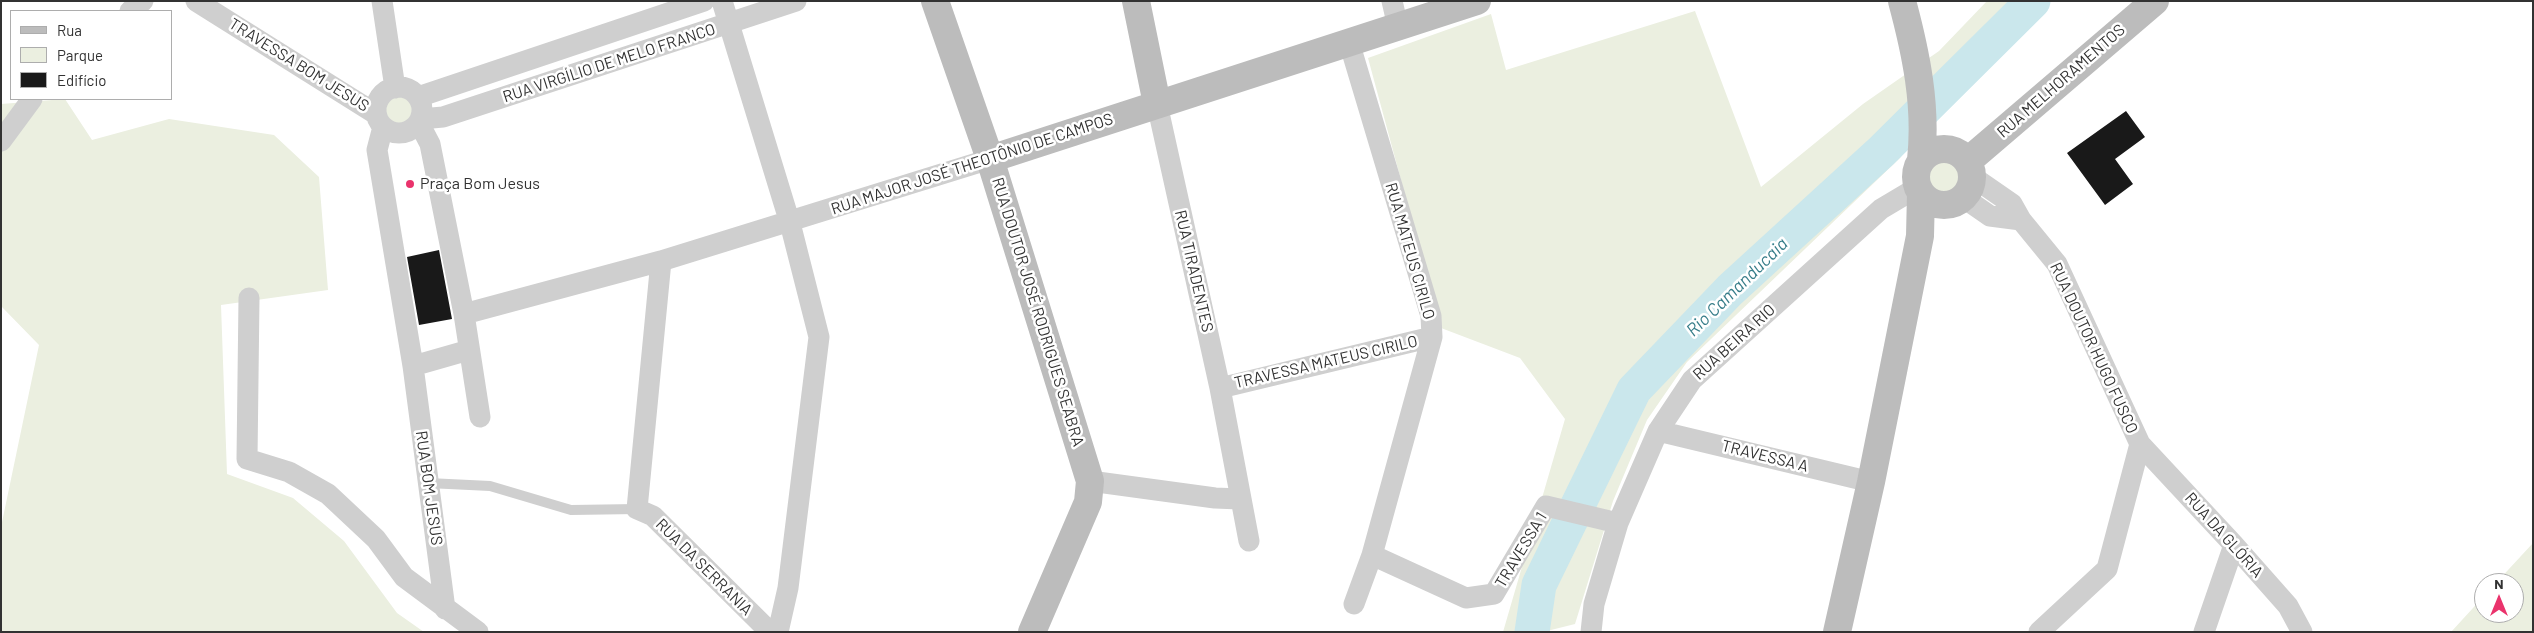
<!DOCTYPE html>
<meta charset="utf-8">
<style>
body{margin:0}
#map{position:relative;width:2534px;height:633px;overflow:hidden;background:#fff;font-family:Barlow,sans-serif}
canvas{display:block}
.frame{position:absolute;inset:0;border:2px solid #323232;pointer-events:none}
.legend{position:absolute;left:10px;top:10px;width:162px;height:90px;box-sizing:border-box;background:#fff;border:1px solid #adadad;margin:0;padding:6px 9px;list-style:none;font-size:15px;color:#323232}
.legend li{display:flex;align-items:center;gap:10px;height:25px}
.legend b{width:25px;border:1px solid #adadad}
.north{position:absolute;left:2474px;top:573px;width:50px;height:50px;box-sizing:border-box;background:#fff;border:1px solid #adadad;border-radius:50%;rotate:0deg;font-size:14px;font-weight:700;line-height:20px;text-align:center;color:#323232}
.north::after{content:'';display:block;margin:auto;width:18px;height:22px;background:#ea336c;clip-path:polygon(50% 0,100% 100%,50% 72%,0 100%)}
</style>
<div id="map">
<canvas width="2534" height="633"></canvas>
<div class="frame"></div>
<ul class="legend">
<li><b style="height:6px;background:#bcbcbc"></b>Rua</li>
<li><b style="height:14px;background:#ebefe0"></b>Parque</li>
<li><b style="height:14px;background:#191919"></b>Edifício</li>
</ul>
<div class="north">N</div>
</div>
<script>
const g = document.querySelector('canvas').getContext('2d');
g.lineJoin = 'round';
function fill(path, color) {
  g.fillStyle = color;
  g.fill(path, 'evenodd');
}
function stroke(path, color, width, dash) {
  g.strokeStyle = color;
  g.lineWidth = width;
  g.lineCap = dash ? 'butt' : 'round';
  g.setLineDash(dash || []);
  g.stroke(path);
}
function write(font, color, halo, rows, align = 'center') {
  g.font = font + ' Barlow,sans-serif';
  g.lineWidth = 5;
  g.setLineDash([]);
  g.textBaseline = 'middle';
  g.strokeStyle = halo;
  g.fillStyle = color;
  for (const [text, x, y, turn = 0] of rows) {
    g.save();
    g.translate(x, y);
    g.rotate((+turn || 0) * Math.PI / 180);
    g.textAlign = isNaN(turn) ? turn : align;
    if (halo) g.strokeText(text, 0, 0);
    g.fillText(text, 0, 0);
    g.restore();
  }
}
const green = new Path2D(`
 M 1987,1 L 2046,1 L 1951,89 L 1900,158 L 1687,362 L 1647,420 L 1613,501 L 1575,624 L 1543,632 L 1503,632 L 1565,419 L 1520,358 L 1441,328 L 1368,58 L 1491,14 L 1506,70 L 1695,11 L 1761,187 L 1863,104 L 1939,51 Z
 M386 110a13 13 0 1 1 26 0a13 13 0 1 1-26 0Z
 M 65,99 L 92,140 L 169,119 L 274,135 L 319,177 L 328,290 L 221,305 L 227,474 L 293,498 L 344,541 L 397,613 L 424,632 L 1,632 L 1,527 L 39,345 L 1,306 L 1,104 Z
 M1920 176a24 24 0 1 1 48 0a24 24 0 1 1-48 0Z
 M 2533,543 L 2533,632 L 2451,632 L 2484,596 L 2484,613 L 2514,613 L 2514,583 L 2496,583 Z`);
const river = new Path2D(`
 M 1532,632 L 1539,585 L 1634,390 L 1730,290 L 1882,151 L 2033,1`);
const building = new Path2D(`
 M 2126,111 L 2145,137 L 2115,159 L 2133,184 L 2105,205 L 2067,153 Z
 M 439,250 L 452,319 L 419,325 L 407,257 Z`);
const lane = new Path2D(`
 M 428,483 L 490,486 L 571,510 L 637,509`);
const street = new Path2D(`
 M 196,1 L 376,114
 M 382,1 L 395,88
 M 722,1 L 790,223 L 819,337 L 788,588 L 778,632
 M 1392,1 L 1398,27
 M 130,11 L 143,1
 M 1349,42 L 1431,316 L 1432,337 L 1372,555 L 1354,604
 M376 110a23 23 0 1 1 46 0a23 23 0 1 1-46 0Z
 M 418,97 L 704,1
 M 1157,104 L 1220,388 L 1249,541
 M 421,119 L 443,117 L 796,1
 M 419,123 L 430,144 L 464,314 L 480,417
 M 383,127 L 377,150 L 413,366 L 445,609
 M 1,141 L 32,99
 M 1973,177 L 2012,204 L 2021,220 L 2057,264 L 2140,444 L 2107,569 L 2039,632
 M 1964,198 L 1990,216 L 2021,220
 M 661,261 L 637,509 L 653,516 L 770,632
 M 249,298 L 247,459 L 289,472 L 328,494 L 376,539 L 404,577 L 478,632
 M 464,314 L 661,261 L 990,159
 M 413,366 L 469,350
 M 1220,388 L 1432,337
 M 1658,431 L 1871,482
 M 2140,444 L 2234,545 L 2288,606 L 2302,632
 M 1090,481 L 1215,498 L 1240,499
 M 1372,555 L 1466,598 L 1494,594 L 1546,506 L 1618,523
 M 1591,632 L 1594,604 L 1618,523 L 1658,431 L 1692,380 L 1881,209 L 1918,187
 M 2204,632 L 2234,545`);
const secondary = new Path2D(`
 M 935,1 L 990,159 L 1090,481 L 1088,502 L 1032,632
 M 1136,1 L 1157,104
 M 1902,1 C 1916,53 1927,106 1921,160
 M1916 177a28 28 0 1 1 56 0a28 28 0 1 1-56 0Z
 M 990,159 L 1477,1
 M 1968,161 L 2155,1
 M 1837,632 L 1871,482 L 1920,236 L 1921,193`);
const markers = [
 [410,184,5,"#ea336c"]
];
const streetNames = [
 ["RUA VIRGÍLIO DE MELO FRANCO",609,63,-18],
 ["TRAVESSA BOM JESUS",299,65,32],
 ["RUA MELHORAMENTOS",2061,81,-41],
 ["RUA MAJOR JOSÉ THEOTÔNIO DE CAMPOS",972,164,-18],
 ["RUA MATEUS CIRILO",1410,251,74],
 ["RUA TIRADENTES",1194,271,77],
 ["RUA DOUTOR JOSÉ RODRIGUES SEABRA",1038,312,73],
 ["RUA BEIRA RIO",1734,342,-42],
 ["RUA DOUTOR HUGO FUSCO",2094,348,65],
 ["TRAVESSA MATEUS CIRILO",1326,362,-13],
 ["TRAVESSA A",1765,456,14],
 ["RUA BOM JESUS",429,488,82],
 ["RUA DA GLÓRIA",2224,535,48],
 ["TRAVESSA 1",1521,550,-59],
 ["RUA DA SERRANIA",704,567,45]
];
const poiNames = [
 ["Praça Bom Jesus",420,184]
];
const waterNames = [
 ["Rio Camanducaia",1737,287,-44]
];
fill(green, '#ebefe0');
stroke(river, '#cae7ec', 35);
fill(building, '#191919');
stroke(lane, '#cfcfcf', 10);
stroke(street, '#cfcfcf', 21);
stroke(secondary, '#bcbcbc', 28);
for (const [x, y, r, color] of markers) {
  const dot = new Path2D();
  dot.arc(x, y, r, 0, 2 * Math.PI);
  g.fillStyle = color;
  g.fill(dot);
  stroke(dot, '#fff', 2);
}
write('16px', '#323232', '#fff', streetNames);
write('16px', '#323232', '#fff', poiNames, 'left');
write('italic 18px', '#387e8a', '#fff', waterNames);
</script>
